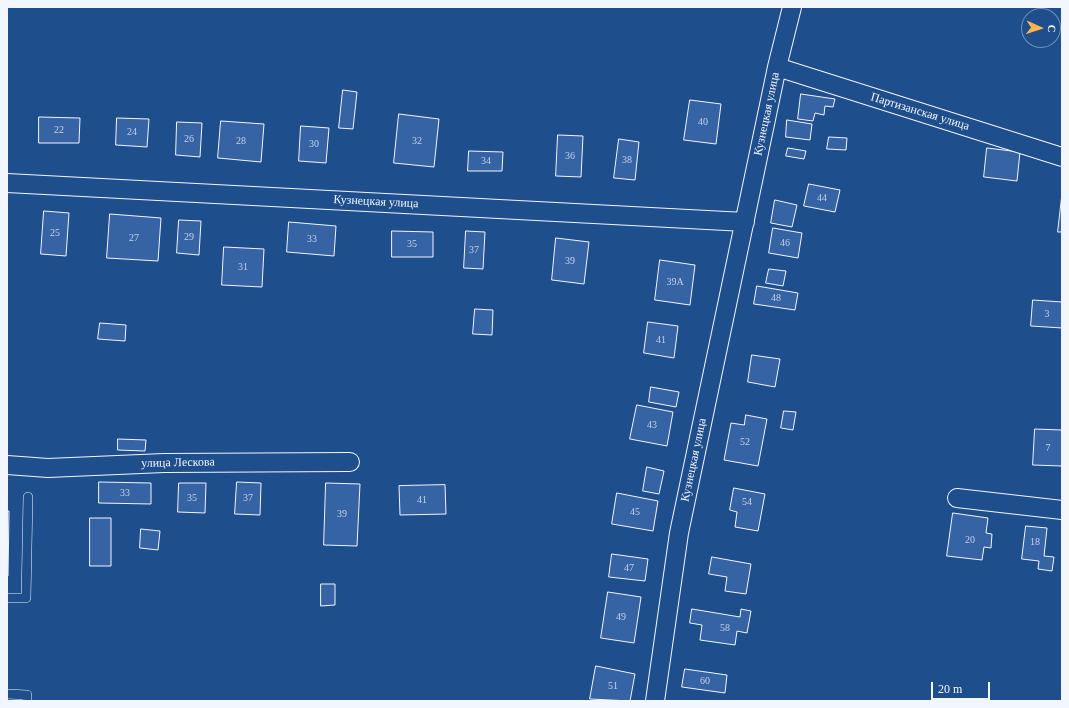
<!DOCTYPE html>
<meta charset="utf-8">
<style>
body{margin:0}
#map{position:relative;width:1069px;height:708px;overflow:hidden;background:#1f4e8c;font-family:Georgia,serif}
canvas{display:block}
.frame{position:absolute;inset:0;border:8px solid #f2f6ff;pointer-events:none}
.north{position:absolute;left:1021px;top:8px;width:40px;height:40px;box-sizing:border-box;background:#1f4e8c;border:1px solid #7391ba;border-radius:50%;rotate:93deg;font-size:11px;font-weight:700;line-height:16px;text-align:center;color:#f2f6ff}
.north::after{content:'';display:block;margin:auto;width:14px;height:18px;background:#ffb74d;clip-path:polygon(50% 0,100% 100%,50% 72%,0 100%)}
.scale{position:absolute;left:931px;top:682px;width:59px;height:18px;box-sizing:border-box;border:2px solid #f2f6ff;border-top:0;padding-left:5px;font-size:12px;line-height:14px;white-space:nowrap;color:#f2f6ff;-webkit-text-stroke:3px #1f4e8c;paint-order:stroke}
</style>
<div id="map">
<canvas width="1069" height="708"></canvas>
<div class="frame"></div>
<div class="north">С</div>
<div class="scale">20 m</div>
</div>
<script>
const g = document.querySelector('canvas').getContext('2d');
g.lineJoin = 'round';
function fill(path, color) {
  g.fillStyle = color;
  g.fill(path, 'evenodd');
}
function stroke(path, color, width, dash) {
  g.strokeStyle = color;
  g.lineWidth = width;
  g.lineCap = dash ? 'butt' : 'round';
  g.setLineDash(dash || []);
  g.stroke(path);
}
function write(font, color, halo, rows, align = 'center') {
  g.font = font + ' Georgia,serif';
  g.lineWidth = 3;
  g.setLineDash([]);
  g.textBaseline = 'middle';
  g.strokeStyle = halo;
  g.fillStyle = color;
  for (const [text, x, y, turn = 0] of rows) {
    g.save();
    g.translate(x, y);
    g.rotate((+turn || 0) * Math.PI / 180);
    g.textAlign = isNaN(turn) ? turn : align;
    if (halo) g.strokeText(text, 0, 0);
    g.fillText(text, 0, 0);
    g.restore();
  }
}
const building = new Path2D(`
 M 343,90 L 357,92 L 353,129 L 339,128 Z
 M 801,94 L 835,99 L 833,107 L 825,106 L 824,115 L 815,113 L 813,121 L 798,119 Z
 M 690,100 L 721,104 L 716,144 L 684,140 Z
 M 399,114 L 439,119 L 434,167 L 394,163 Z
 M 39,117 L 80,118 L 79,143 L 39,143 Z
 M 117,118 L 149,119 L 147,147 L 116,145 Z
 M 787,120 L 812,124 L 810,140 L 786,137 Z
 M 221,121 L 264,124 L 261,162 L 218,158 Z
 M 177,122 L 202,123 L 200,157 L 176,155 Z
 M 301,126 L 329,128 L 326,163 L 299,161 Z
 M 558,135 L 583,136 L 581,177 L 556,176 Z
 M 829,137 L 847,138 L 846,150 L 827,149 Z
 M 619,139 L 639,142 L 635,180 L 614,178 Z
 M 788,148 L 806,151 L 804,159 L 786,156 Z
 M 987,148 L 1020,152 L 1017,181 L 984,177 Z
 M 469,151 L 503,152 L 502,171 L 468,171 Z
 M 809,184 L 840,190 L 835,212 L 804,206 Z
 M 1062,194 L 1062,232 L 1058,232 Z
 M 775,200 L 797,205 L 792,227 L 771,223 Z
 M 44,211 L 69,213 L 66,256 L 41,254 Z
 M 110,214 L 161,218 L 158,261 L 107,258 Z
 M 179,220 L 201,221 L 199,255 L 177,253 Z
 M 289,222 L 336,226 L 334,256 L 287,252 Z
 M 773,228 L 802,233 L 798,258 L 769,253 Z
 M 392,231 L 433,232 L 433,257 L 392,257 Z
 M 466,231 L 485,232 L 483,269 L 464,268 Z
 M 556,238 L 589,242 L 584,284 L 552,280 Z
 M 224,247 L 264,249 L 262,287 L 222,285 Z
 M 660,260 L 695,265 L 690,305 L 655,300 Z
 M 769,269 L 786,271 L 783,286 L 766,283 Z
 M 757,286 L 798,293 L 795,310 L 754,304 Z
 M 1033,300 L 1062,302 L 1062,328 L 1031,326 Z
 M 475,309 L 493,310 L 492,335 L 473,334 Z
 M 648,322 L 678,326 L 674,358 L 644,353 Z
 M 100,323 L 126,325 L 125,341 L 98,339 Z
 M 752,355 L 780,359 L 775,387 L 748,382 Z
 M 651,387 L 679,392 L 676,407 L 649,402 Z
 M 637,405 L 673,412 L 667,446 L 630,439 Z
 M 784,411 L 796,412 L 793,430 L 781,428 Z
 M 746,415 L 767,419 L 758,466 L 724,460 L 731,423 L 744,425 Z
 M 1035,429 L 1062,430 L 1062,466 L 1033,465 Z
 M 118,439 L 146,440 L 145,451 L 118,450 Z
 M 647,467 L 664,471 L 659,494 L 643,491 Z
 M 99,482 L 151,483 L 151,504 L 99,503 Z
 M 237,482 L 261,483 L 260,515 L 235,514 Z
 M 179,483 L 206,483 L 205,513 L 178,512 Z
 M 326,483 L 360,484 L 357,546 L 324,545 Z
 M 445,485 L 446,514 L 400,515 L 399,486 Z
 M 734,488 L 765,494 L 758,531 L 735,527 L 737,512 L 730,510 Z
 M 617,493 L 658,501 L 653,531 L 612,524 Z
 M 7,511 L 9,511 L 8,576 L 7,576 Z
 M 953,513 L 988,518 L 986,533 L 992,534 L 991,548 L 984,547 L 982,560 L 947,556 Z
 M 90,518 L 111,518 L 111,566 L 90,566 Z
 M 1026,526 L 1047,528 L 1044,556 L 1054,557 L 1052,571 L 1038,569 L 1039,561 L 1022,559 Z
 M 141,529 L 160,531 L 158,550 L 140,548 Z
 M 612,554 L 648,559 L 645,581 L 609,577 Z
 M 712,557 L 751,564 L 746,594 L 725,591 L 727,577 L 709,574 Z
 M 321,584 L 335,584 L 335,605 L 321,606 Z
 M 608,592 L 641,597 L 634,643 L 601,638 Z
 M 692,609 L 740,617 L 741,609 L 751,611 L 747,633 L 737,631 L 735,645 L 700,640 L 702,625 L 690,623 Z
 M 596,666 L 635,674 L 630,701 L 590,699 Z
 M 685,669 L 727,675 L 725,693 L 682,687 Z`);
const lane = new Path2D(`
 M 7,598 L 26,598 L 28,497
 M 7,694 L 27,695 L 27,701`);
const street = new Path2D(`
 M 777,67 L 1062,157
 M 7,183 L 745,222
 M 7,465 L 48,468 L 164,463 L 350,462
 M 957,498 L 1062,510
 M 655,701 L 679,533 L 777,67 L 792,7`);
const numberNames = [
 ["40",703,122],
 ["22",59,130],
 ["24",132,132],
 ["26",189,139],
 ["28",241,141],
 ["32",417,141],
 ["30",314,144],
 ["36",570,156],
 ["38",627,160],
 ["34",486,161],
 ["44",822,198],
 ["25",55,233],
 ["29",189,237],
 ["27",134,238],
 ["33",312,239],
 ["46",785,243],
 ["35",412,244],
 ["37",474,250],
 ["39",570,261],
 ["31",243,267],
 ["39А",675,282],
 ["48",776,298],
 ["3",1047,314],
 ["41",661,340],
 ["43",652,425],
 ["52",745,442],
 ["7",1048,448],
 ["33",125,493],
 ["35",192,498],
 ["37",248,498],
 ["41",422,500],
 ["54",747,502],
 ["45",635,512],
 ["39",342,514],
 ["20",970,540],
 ["18",1035,542],
 ["47",629,568],
 ["49",621,617],
 ["58",725,628],
 ["60",705,681],
 ["51",613,686]
];
const streetNames = [
 ["Партизанская улица",920,112,17],
 ["Кузнецкая улица",767,114,-78],
 ["Кузнецкая улица",376,202,3],
 ["Кузнецкая улица",694,460,-78],
 ["улица Лескова",178,463,-1]
];
fill(building, '#3563a3');
stroke(building, '#f2f6ff', 1);
stroke(lane, '#f2f6ff', 10);
stroke(street, '#f2f6ff', 20);
stroke(lane, '#1f4e8c', 9);
stroke(street, '#1f4e8c', 18);
write('10px', '#c3d1e8', null, numberNames);
write('12px', '#f2f6ff', '#1f4e8c', streetNames);
</script>
